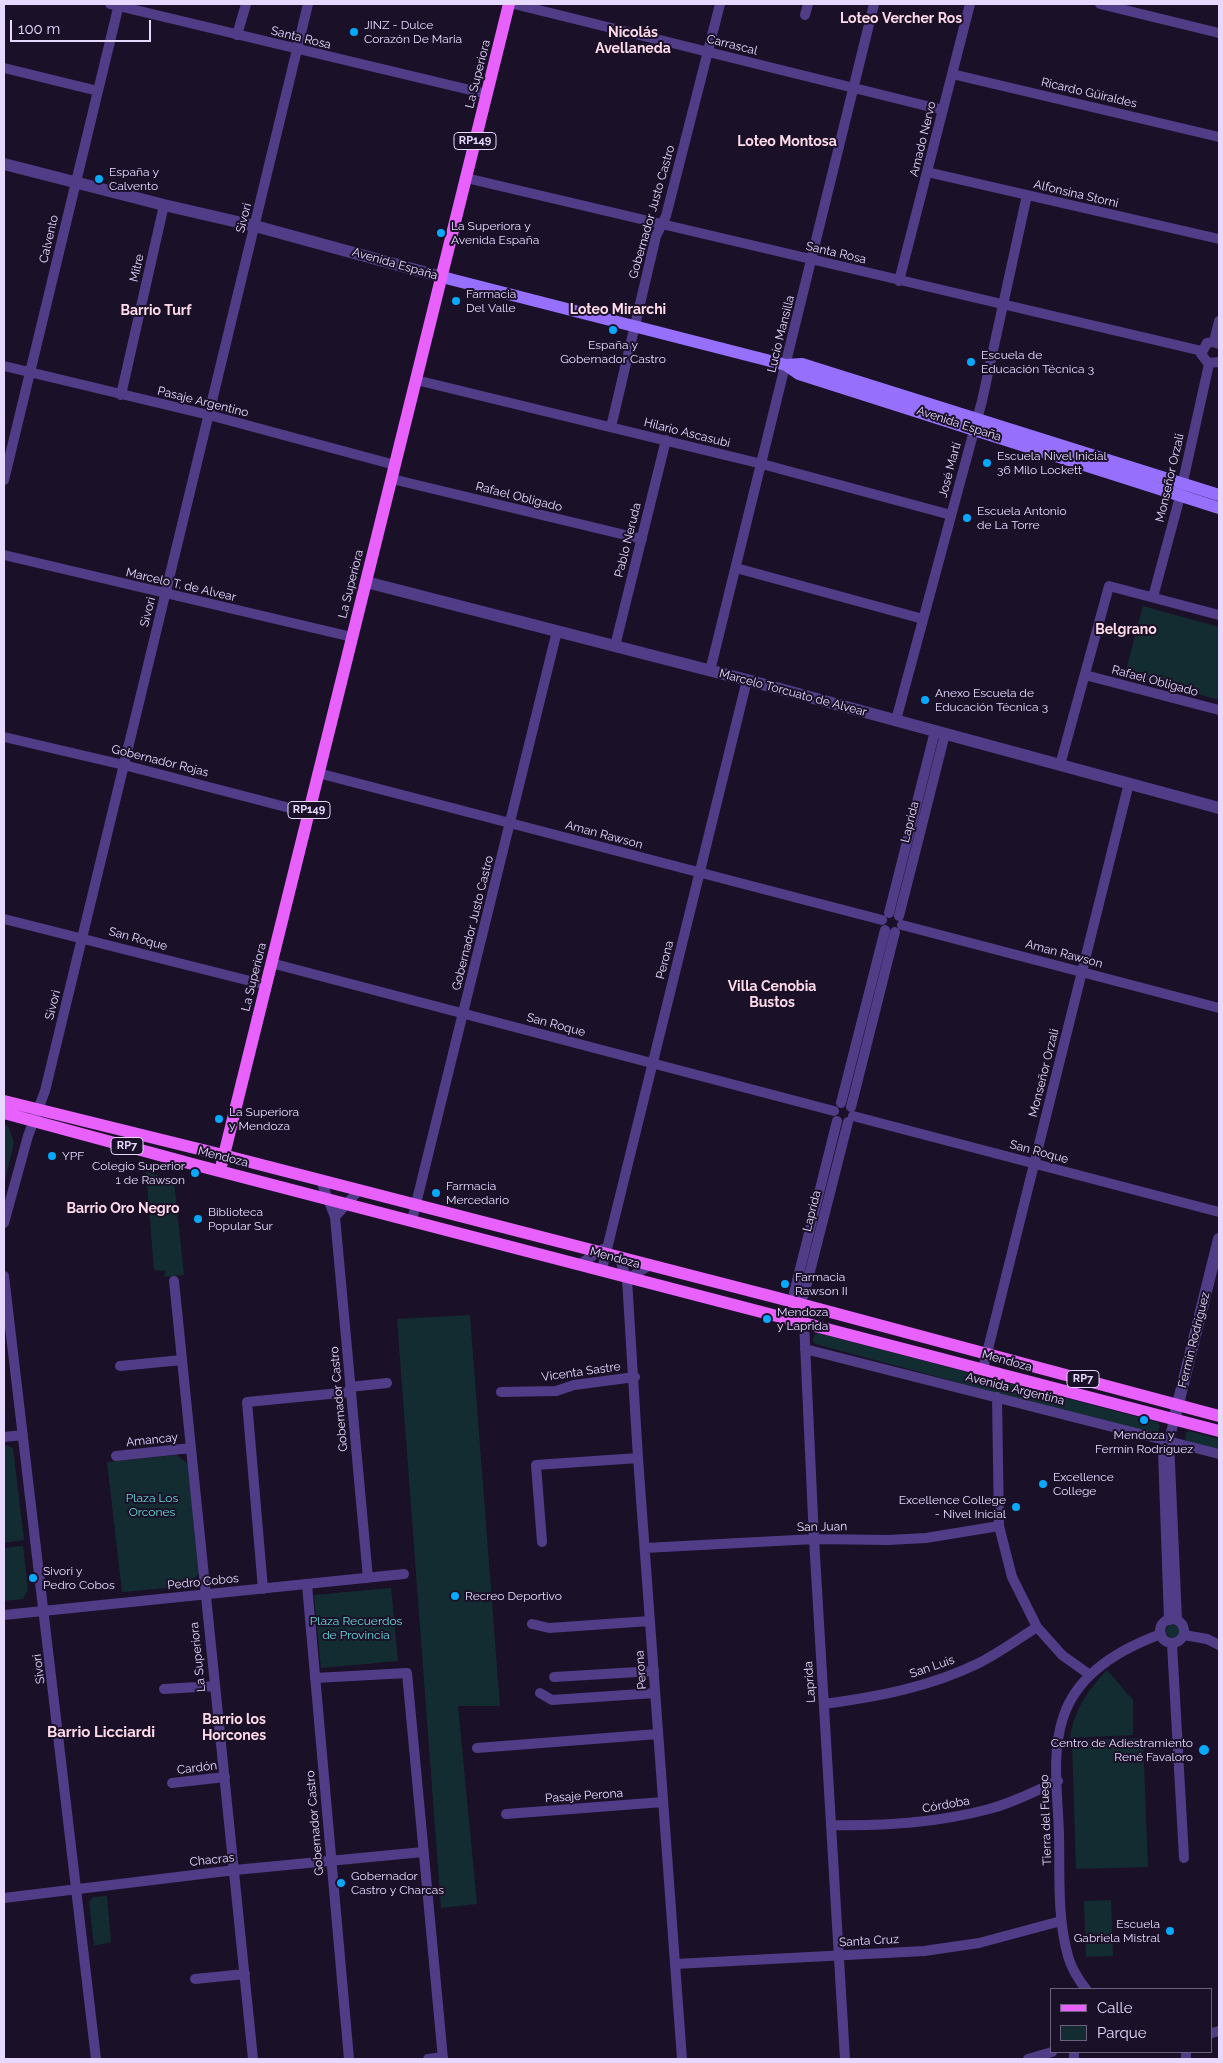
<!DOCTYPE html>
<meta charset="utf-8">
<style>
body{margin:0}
#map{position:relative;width:1223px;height:2063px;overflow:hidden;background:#1a1028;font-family:Raleway,sans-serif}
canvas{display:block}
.frame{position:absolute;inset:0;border:5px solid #e6d8ff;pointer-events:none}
.legend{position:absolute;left:1050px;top:1988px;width:162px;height:65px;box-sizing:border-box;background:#1a1028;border:1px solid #6c607e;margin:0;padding:6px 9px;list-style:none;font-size:15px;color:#e6d8ff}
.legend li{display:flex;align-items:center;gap:10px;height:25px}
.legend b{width:25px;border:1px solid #6c607e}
.scale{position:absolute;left:10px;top:20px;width:141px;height:22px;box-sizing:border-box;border:2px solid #e6d8ff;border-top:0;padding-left:6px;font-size:15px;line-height:18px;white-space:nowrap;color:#e6d8ff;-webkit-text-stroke:4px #1a1028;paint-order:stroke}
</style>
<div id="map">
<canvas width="1223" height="2063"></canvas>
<div class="frame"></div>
<ul class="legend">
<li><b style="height:6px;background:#e861fd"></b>Calle</li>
<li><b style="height:14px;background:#132c32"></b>Parque</li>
</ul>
<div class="scale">100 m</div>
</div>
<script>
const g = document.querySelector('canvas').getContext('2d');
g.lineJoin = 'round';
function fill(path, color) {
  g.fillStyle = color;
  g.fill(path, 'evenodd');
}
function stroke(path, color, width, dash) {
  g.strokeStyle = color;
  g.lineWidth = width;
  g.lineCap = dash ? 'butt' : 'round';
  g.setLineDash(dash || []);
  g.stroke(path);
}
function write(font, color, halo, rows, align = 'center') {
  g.font = font + ' Raleway,sans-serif';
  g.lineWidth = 4;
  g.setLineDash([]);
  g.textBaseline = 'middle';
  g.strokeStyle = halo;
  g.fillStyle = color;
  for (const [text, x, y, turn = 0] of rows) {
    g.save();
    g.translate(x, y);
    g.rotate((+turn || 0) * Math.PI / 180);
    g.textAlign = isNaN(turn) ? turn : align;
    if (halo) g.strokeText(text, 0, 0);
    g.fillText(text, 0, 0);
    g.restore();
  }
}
const green = new Path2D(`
 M 1143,606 L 1219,627 L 1219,700 L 1125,674 Z
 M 4,1125 L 8,1126 L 14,1142 L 4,1185 Z
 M 146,1171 L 174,1181 L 184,1275 L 163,1277 L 166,1271 L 154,1270 Z
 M 470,1315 L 500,1706 L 458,1706 L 477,1904 L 441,1908 L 397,1319 Z
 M 818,1333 L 1157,1422 L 1160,1426 L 1158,1433 L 1154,1435 L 815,1344 L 813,1341 L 814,1335 Z
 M 1189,1431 L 1219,1439 L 1219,1450 L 1187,1442 L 1185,1439 L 1186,1433 Z
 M 4,1444 L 13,1448 L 24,1540 L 4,1543 Z
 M 177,1455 L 188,1464 L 199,1573 L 189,1586 L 122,1592 L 107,1462 Z
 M 23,1546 L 28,1590 L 23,1599 L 4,1601 L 4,1548 Z
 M 391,1588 L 398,1661 L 321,1668 L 314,1595 Z
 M1166 1631a7 7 0 1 1 14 0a7 7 0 1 1-14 0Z
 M 1107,1670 L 1133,1700 L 1133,1735 L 1070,1738 C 1074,1710 1088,1690 1107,1670 Z
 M 1143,1738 L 1148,1867 L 1076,1869 L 1072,1740 Z
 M 107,1896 L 111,1942 L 94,1946 L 89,1902 L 93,1897 Z
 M 1111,1900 L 1113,1956 L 1086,1957 L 1084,1901 Z`);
const minor = new Path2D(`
 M 110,4 L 487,94
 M 514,4 L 943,110
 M 1100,4 L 1219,33
 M 805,15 L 808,4
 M 237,35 L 246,4
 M 4,68 L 98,91
 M 952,74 L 1219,137
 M 927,172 L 1219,239
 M 466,178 L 1202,351
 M 899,281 L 970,4
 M 1214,342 L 1219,321
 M 1219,344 L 1213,342 L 1207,343 L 1201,354 L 1208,363 L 1219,362
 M 4,366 L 209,415 L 395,465
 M 416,380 L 762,464 L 951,515
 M 121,395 L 164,205
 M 611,427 L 656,236 L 666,216 L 720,4
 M 392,479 L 642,539
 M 4,480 L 119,4
 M 4,555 L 352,637
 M 736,568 L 923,619
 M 1153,597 L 1178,504 L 1209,364
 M 615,646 L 666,440
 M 710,671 L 874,4
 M 1085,675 L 1219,710
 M 896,720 L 982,401 L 1027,195
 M 4,737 L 124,765 L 309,813
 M 1060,765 L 1109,586 L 1219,615
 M 318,773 L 882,920
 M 889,913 L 935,731
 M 899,916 L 945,734
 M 4,919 L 266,985
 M 902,925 L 1219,1008
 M 271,963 L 834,1111
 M 841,1103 L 885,930
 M 851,1107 L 895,932
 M 853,1116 L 1219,1212
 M 837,1121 L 794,1293 L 804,1322 L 814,1539 L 845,2059
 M 321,1181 L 335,1217 L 368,1578
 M 335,1217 L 359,1190
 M 412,1220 L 557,631
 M 4,1223 L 28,1136 L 45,1091 L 308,4
 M 619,1257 L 627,1279 L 638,1458 L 682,2059
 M 580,1264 L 603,1249
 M 602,1269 L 747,680
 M 4,1276 L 96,2059
 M 627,1279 L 650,1265
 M 174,1281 L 253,2059
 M 797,1303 L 804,1295 L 848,1122
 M 805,1349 L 1219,1454
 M 120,1366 L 182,1360
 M 983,1369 L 1129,783
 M 350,1387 L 387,1383
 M 501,1392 L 556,1391 L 574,1385 L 635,1377
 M 997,1397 L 999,1526 L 1012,1577 L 1037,1627 L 1062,1655 L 1090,1675
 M 4,1437 L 23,1435
 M 1169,1441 L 1177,1620
 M 116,1456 L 191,1448
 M 542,1542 L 536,1465 L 638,1458
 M 645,1548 L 814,1539 L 888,1540 L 926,1538 L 999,1526
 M 307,1585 L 349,2059
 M 263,1589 L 247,1402 L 350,1392
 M 4,1615 L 404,1574
 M1160 1631a12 12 0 1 1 24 0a12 12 0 1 1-24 0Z
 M 1169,1620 L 1163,1451 L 1169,1441 L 1174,1420
 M 532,1624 L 549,1628 L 650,1621
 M 1184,1635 L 1207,1639 L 1219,1645
 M 1172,1644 L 1184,1858
 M 554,1677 L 654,1671
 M 315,1678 L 407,1673 L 443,2059
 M 164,1689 L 215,1686
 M 540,1693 L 552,1700 L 655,1693
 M 824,1704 C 877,1697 930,1687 979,1663 C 999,1653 1018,1639 1037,1627
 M 477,1748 L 658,1734
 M 172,1783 L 225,1777
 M 506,1814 L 663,1802
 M 832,1825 C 886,1826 937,1823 989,1809 C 1013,1803 1035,1791 1058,1781
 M 4,1898 L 235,1870 L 423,1852
 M 675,1964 L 924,1951 L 979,1943 L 1061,1921
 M 195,1979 L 245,1974
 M 1086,1989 C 1079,1981 1071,1967 1068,1956 C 1057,1917 1060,1875 1059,1835 C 1058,1797 1051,1754 1063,1718 C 1077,1673 1120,1649 1161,1634
 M 1212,2033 L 1219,2031
 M 1074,2052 L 1074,2059
 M 1186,2052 L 1186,2059
 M 428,2059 L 443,2057
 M 1028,2059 L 1052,2052`);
const tertiary = new Path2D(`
 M 4,164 L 164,205 L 255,226 L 442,277
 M 366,582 L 747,680 L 1219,808
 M 1174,1420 L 1219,1239`);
const secondary = new Path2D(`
 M 442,277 L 786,365 L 802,364 L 1219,495
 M 786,365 L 799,374 L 1219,508`);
const primary = new Path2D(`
 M 4,1101 L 223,1155 L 778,1298 L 1219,1416
 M 4,1113 L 196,1165 L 1219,1431
 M 222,1163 L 509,4`);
const markers = [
 [354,32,5,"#07a9fc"],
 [99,179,5,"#07a9fc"],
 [441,233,5,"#07a9fc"],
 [456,301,5,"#07a9fc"],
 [613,330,5,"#07a9fc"],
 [971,362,5,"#07a9fc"],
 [987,463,5,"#07a9fc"],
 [967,518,5,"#07a9fc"],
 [925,700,5,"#07a9fc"],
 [219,1119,5,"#07a9fc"],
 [52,1156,5,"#07a9fc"],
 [195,1173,5,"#07a9fc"],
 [436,1193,5,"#07a9fc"],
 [198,1219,5,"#07a9fc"],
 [785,1284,5,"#07a9fc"],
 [767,1319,5,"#07a9fc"],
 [1144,1420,5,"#07a9fc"],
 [1043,1484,5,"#07a9fc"],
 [1016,1507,5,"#07a9fc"],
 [33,1578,5,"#07a9fc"],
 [455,1596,5,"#07a9fc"],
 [1204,1750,6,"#07a9fc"],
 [341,1883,5,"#07a9fc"],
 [1170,1931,5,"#07a9fc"]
];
const shields = [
 [475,141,42],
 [309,810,42],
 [127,1146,32],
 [1083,1379,32]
];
const shieldNames = [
 ["RP149",475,141],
 ["RP149",309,810],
 ["RP7",127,1146],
 ["RP7",1083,1379]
];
const poiNames = [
 ["JINZ - Dulce",364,25],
 ["Corazón De Maria",364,39],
 ["España y",109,172],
 ["Calvento",109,186],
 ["La Superiora y",451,226],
 ["Avenida España",451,240],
 ["Farmacia",466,294],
 ["Del Valle",466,308],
 ["España y",613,345,"center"],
 ["Gobernador Castro",613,359,"center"],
 ["Escuela de",981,355],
 ["Educación Técnica 3",981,369],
 ["Escuela Nivel Inicial",997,456],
 ["36 Milo Lockett",997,470],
 ["Escuela Antonio",977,511],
 ["de La Torre",977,525],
 ["Anexo Escuela de",935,693],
 ["Educación Técnica 3",935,707],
 ["La Superiora",229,1112],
 ["y Mendoza",229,1126],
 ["YPF",62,1156],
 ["Colegio Superior",185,1166,"right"],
 ["1 de Rawson",185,1180,"right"],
 ["Farmacia",446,1186],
 ["Mercedario",446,1200],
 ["Biblioteca",208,1212],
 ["Popular Sur",208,1226],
 ["Farmacia",795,1277],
 ["Rawson II",795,1291],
 ["Mendoza",777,1312],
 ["y Laprida",777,1326],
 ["Mendoza y",1144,1435,"center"],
 ["Fermín Rodríguez",1144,1449,"center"],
 ["Excellence",1053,1477],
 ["College",1053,1491],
 ["Excellence College",1006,1500,"right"],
 ["- Nivel Inicial",1006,1514,"right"],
 ["Sivori y",43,1571],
 ["Pedro Cobos",43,1585],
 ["Recreo Deportivo",465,1596],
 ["Centro de Adiestramiento",1193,1743,"right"],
 ["René Favaloro",1193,1757,"right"],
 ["Gobernador",351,1876],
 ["Castro y Charcas",351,1890],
 ["Escuela",1160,1924,"right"],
 ["Gabriela Mistral",1160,1938,"right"]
];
const streetNames = [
 ["Santa Rosa",301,38,14],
 ["Carrascal",732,45,14],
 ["La Superiora",478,74,-76],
 ["Ricardo Güiraldes",1089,93,13],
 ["Amado Nervo",923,139,-76],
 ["Alfonsina Storni",1076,194,13],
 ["Gobernador Justo Castro",652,212,-74],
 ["Sivori",244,218,-76],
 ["Calvento",49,239,-77],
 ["Santa Rosa",836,253,13],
 ["Avenida España",395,264,16],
 ["Mitre",137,268,-77],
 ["Lucio Mansilla",781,334,-76],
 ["Pasaje Argentino",203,402,14],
 ["Avenida España",959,424,18],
 ["Hilario Ascasubi",687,433,14],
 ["José Martí",950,470,-75],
 ["Monseñor Orzali",1170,478,-77],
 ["Rafael Obligado",519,497,14],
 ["Pablo Neruda",628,540,-76],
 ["La Superiora",351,584,-76],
 ["Marcelo T. de Alvear",181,585,13],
 ["Sivori",148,612,-76],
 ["Rafael Obligado",1155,681,15],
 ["Marcelo Torcuato de Alvear",793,693,15],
 ["Gobernador Rojas",160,761,14],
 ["Laprida",910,822,-76],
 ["Aman Rawson",604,835,15],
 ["Gobernador Justo Castro",473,923,-76],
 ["San Roque",138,939,15],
 ["Aman Rawson",1064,954,15],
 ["Perona",665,960,-76],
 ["La Superiora",254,977,-76],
 ["Sivori",53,1005,-76],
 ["San Roque",556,1025,15],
 ["Monseñor Orzali",1044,1073,-76],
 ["San Roque",1039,1152,15],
 ["Mendoza",223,1157,14],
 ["Laprida",812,1211,-76],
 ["Mendoza",615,1258,15],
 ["Fermín Rodríguez",1194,1340,-76],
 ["Mendoza",1007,1361,15],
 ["Vicenta Sastre",581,1372,-8],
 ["Avenida Argentina",1015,1389,14],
 ["Gobernador Castro",339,1399,-95],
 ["Amancay",152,1440,-6],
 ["San Juan",822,1527,-1],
 ["Pedro Cobos",203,1582,-6],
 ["La Superiora",198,1657,-96],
 ["San Luis",932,1667,-19],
 ["Sivori",39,1669,-97],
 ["Perona",641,1670,-94],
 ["Laprida",810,1682,-94],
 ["Cardón",197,1768,-7],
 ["Pasaje Perona",584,1796,-4],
 ["Córdoba",946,1805,-10],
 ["Tierra del Fuego",1046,1820,-92],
 ["Gobernador Castro",315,1823,-95],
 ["Chacras",212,1860,-6],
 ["Santa Cruz",869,1941,-3]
];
const parkNames = [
 ["Plaza Los",152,1498],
 ["Orcones",152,1512],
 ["Plaza Recuerdos",356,1621],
 ["de Provincia",356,1635]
];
const neighbourhoodNames = [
 ["Loteo Vercher Ros",901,19],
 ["Nicolás",633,33],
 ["Avellaneda",633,49],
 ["Loteo Montosa",787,142],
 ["Loteo Mirarchi",618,310],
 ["Barrio Turf",156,311],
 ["Belgrano",1126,630],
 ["Villa Cenobia",772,987],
 ["Bustos",772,1003],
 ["Barrio Oro Negro",123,1209],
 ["Barrio los",234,1720],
 ["Horcones",234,1736]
];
const quarterNames = [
 ["Barrio Licciardi",101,1732]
];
fill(green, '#132c32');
stroke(minor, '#513c87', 10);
stroke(tertiary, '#513c87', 12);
stroke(secondary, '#9670fd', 12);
stroke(primary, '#e861fd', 12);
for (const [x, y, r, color] of markers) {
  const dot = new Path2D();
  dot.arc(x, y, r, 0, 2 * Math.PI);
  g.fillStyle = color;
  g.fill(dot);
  stroke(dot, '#1a1028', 2);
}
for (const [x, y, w] of shields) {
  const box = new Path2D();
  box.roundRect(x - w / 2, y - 8.5, w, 17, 4);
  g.fillStyle = '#1a1028';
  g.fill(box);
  stroke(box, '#e6d8ff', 1);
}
write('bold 11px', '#e6d8ff', null, shieldNames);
write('12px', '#e6d8ff', '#1a1028', poiNames, 'left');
write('12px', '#e6d8ff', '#1a1028', streetNames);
write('12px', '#64dfde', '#1a1028', parkNames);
write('bold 14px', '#ffdae9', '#1a1028', neighbourhoodNames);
write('bold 15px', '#ffdae9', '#1a1028', quarterNames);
</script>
